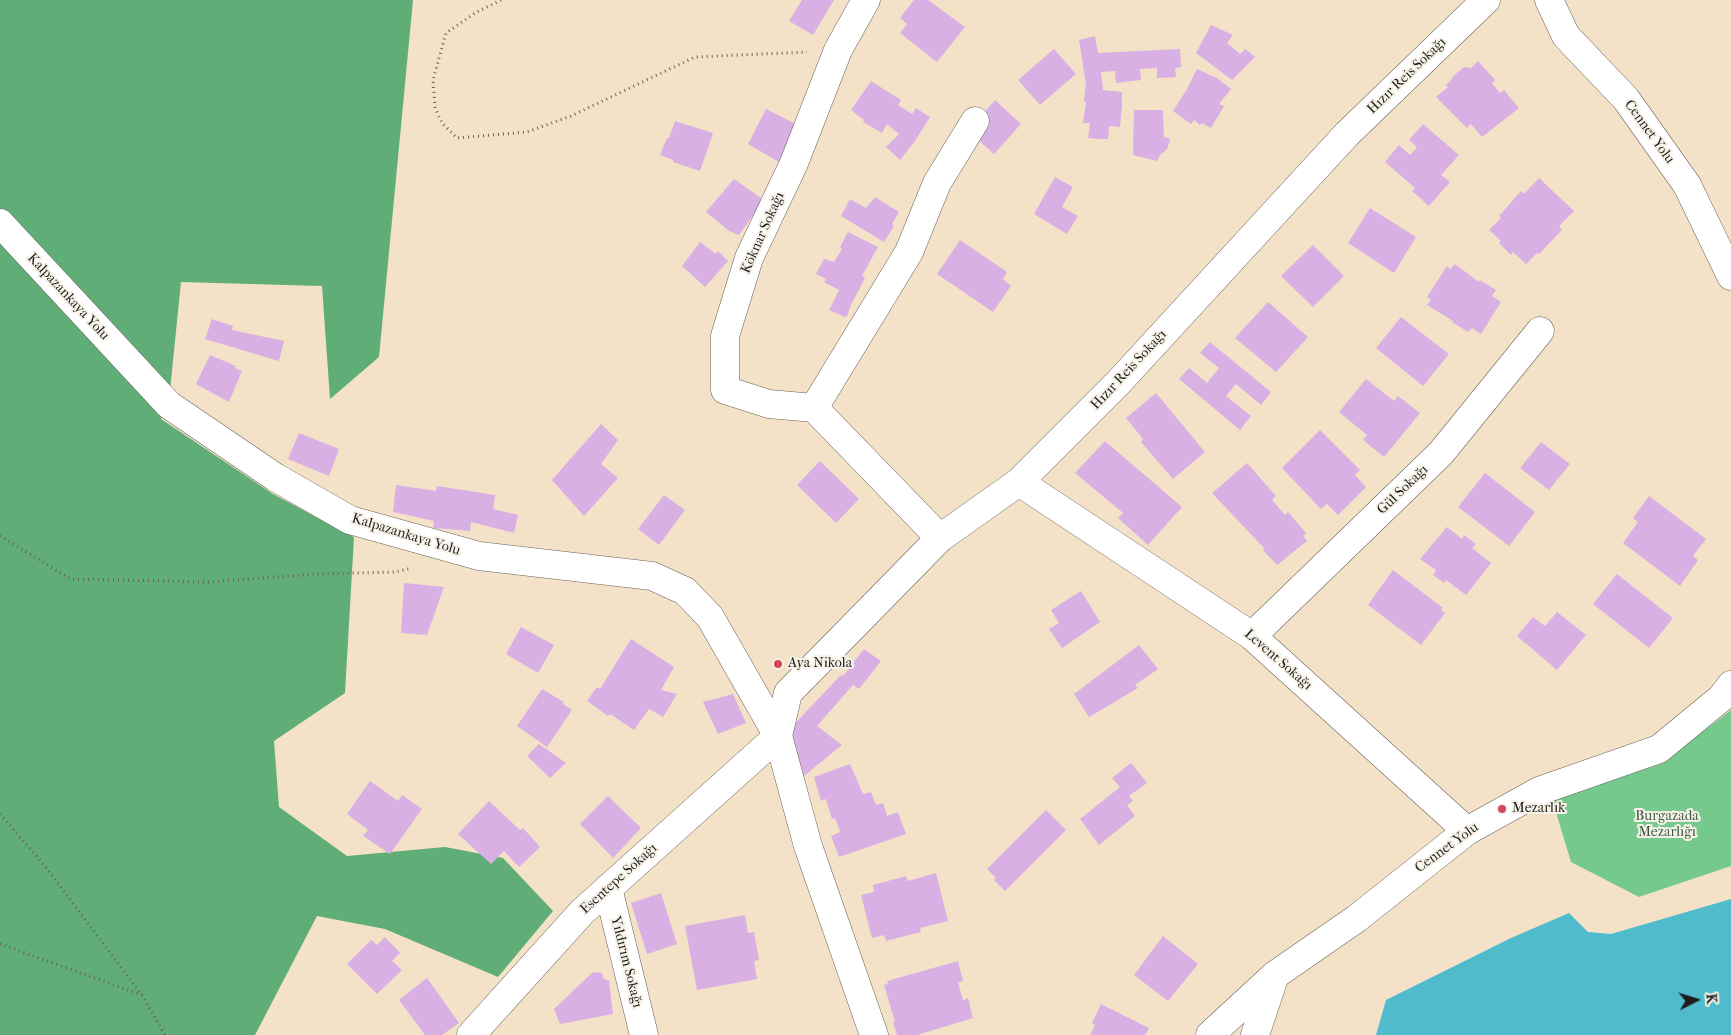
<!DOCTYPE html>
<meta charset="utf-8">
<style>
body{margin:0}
#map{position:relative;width:1731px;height:1035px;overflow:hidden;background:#f4e2c8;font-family:"IM FELL French Canon",serif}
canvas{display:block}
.north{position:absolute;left:1671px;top:975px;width:50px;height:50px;-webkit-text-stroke:4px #f7f3e8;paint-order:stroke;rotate:85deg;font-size:14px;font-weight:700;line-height:20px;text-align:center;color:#1c1c1c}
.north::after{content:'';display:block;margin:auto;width:18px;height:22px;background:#1c1c1c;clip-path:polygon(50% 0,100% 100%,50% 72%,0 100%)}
</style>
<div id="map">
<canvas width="1731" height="1035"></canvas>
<div class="north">K</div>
</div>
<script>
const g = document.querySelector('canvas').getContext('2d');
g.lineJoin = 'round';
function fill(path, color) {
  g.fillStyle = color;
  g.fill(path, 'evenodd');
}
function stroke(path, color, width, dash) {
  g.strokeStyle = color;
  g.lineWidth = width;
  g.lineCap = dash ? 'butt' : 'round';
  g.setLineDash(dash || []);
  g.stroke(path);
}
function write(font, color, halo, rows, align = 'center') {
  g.font = font + ' "IM FELL French Canon",serif';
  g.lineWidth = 4;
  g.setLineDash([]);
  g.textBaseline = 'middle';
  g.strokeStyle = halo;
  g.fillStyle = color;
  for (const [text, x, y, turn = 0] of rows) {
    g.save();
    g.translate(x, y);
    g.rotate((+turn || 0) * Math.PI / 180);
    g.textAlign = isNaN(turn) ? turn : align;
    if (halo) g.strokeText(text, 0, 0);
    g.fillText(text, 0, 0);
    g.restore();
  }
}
const green = new Path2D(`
 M 1731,710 L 1731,866 L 1639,897 L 1571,862 L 1552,799 L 1661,764 Z`);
const forest = new Path2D(`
 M 0,0 L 413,0 L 379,357 L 330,399 L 322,286 L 181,282 L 170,390 L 161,419 L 273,494 L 354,537 L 345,693 L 274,741 L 279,807 L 347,856 L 445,847 L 503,858 L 553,911 L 498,977 L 385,929 L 317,916 L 255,1035 L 0,1035 Z`);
const water = new Path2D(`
 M 1731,899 L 1731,1035 L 1376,1035 L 1386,1000 L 1511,938 L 1569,913 L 1588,932 L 1611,934 Z`);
const building = new Path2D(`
 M 802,0 L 834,0 L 813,35 L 789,21 Z
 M 914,0 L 928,0 L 965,27 L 937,62 L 900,33 L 907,24 L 900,18 Z
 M 1211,25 L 1233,35 L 1227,43 L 1240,54 L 1245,49 L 1255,57 L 1232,80 L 1196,53 Z
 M 1095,36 L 1098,53 L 1180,49 L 1181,67 L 1175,68 L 1176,77 L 1157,78 L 1157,68 L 1140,69 L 1141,80 L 1116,83 L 1115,71 L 1101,72 L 1103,90 L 1122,92 L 1122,106 L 1120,127 L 1109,126 L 1108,139 L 1099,139 L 1088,138 L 1090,123 L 1083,123 L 1086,103 L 1084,101 L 1086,84 L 1079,40 Z
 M 1054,49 L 1076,74 L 1040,105 L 1018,80 Z
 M 1478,61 L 1495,80 L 1492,83 L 1500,93 L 1504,90 L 1519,108 L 1482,137 L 1471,124 L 1467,128 L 1436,97 L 1448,87 L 1446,85 L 1453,78 L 1452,77 L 1464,67 L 1471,68 Z
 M 1197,69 L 1217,78 L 1231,89 L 1219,104 L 1224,106 L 1211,128 L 1202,123 L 1200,125 L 1194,120 L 1191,124 L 1173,111 L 1187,89 Z
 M 871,81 L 901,100 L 898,105 L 912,114 L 916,108 L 930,117 L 915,141 L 900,160 L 886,147 L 899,134 L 887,124 L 882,133 L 863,122 L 864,120 L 851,110 Z
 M 995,100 L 1021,124 L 994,154 L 968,131 Z
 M 766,109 L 798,125 L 779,162 L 748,144 Z
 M 1134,110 L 1163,110 L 1164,137 L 1169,138 L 1170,140 L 1167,149 L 1160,155 L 1157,161 L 1133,155 Z
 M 675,121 L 713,133 L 700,171 L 673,162 L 673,160 L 660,155 L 667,138 L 669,138 Z
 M 1423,124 L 1459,155 L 1441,175 L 1450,182 L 1429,206 L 1412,191 L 1415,188 L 1385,162 L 1399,145 L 1410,155 L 1417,147 L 1409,140 Z
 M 1055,177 L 1073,187 L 1062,207 L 1078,216 L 1067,234 L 1034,214 Z
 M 1539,178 L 1574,211 L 1559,226 L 1562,230 L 1539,254 L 1537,253 L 1526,264 L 1513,252 L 1511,255 L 1499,243 L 1501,241 L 1489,230 L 1501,218 L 1499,216 L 1521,191 L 1524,194 Z
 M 734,179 L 764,200 L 739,235 L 729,231 L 706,212 Z
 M 875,197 L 899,212 L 892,224 L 894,226 L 884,242 L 841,216 L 850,199 L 866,208 Z
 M 1370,208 L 1416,237 L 1394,273 L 1348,243 Z
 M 848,232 L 878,247 L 862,276 L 865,278 L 851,305 L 847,316 L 845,317 L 829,310 L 839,290 L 824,282 L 826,279 L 816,274 L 824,259 L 834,262 L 842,249 L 840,247 Z
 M 960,240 L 1007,272 L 1003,279 L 1011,286 L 993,312 L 937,274 Z
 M 700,242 L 716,254 L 718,251 L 728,261 L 705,287 L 682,266 Z
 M 1313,245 L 1344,276 L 1313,307 L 1281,276 Z
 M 1455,264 L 1479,282 L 1480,280 L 1496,290 L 1492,296 L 1501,302 L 1481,334 L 1472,328 L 1468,332 L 1452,322 L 1453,321 L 1427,305 L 1431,300 L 1427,297 L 1447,266 L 1450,269 Z
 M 1268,302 L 1308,337 L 1276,372 L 1235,338 Z
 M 1401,317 L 1449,354 L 1423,386 L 1376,348 Z
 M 212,319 L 233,326 L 232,330 L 284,341 L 279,361 L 205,339 Z
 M 1210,342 L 1271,392 L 1261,405 L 1236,384 L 1226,396 L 1251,416 L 1240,430 L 1179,379 L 1189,368 L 1207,383 L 1219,368 L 1200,353 Z
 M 210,355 L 236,366 L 235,368 L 242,371 L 229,402 L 196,384 Z
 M 1366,379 L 1394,401 L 1398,396 L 1420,413 L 1384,457 L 1363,440 L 1367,435 L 1339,412 Z
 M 1156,393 L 1205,452 L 1173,479 L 1141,442 L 1143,439 L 1126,418 Z
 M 601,424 L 618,440 L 601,464 L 618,478 L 584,516 L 552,480 Z
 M 1320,430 L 1360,470 L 1355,475 L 1366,487 L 1338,515 L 1327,504 L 1321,509 L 1282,468 Z
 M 299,433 L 339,449 L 329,476 L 288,459 Z
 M 1105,441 L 1182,507 L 1148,545 L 1118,518 L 1123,513 L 1075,473 Z
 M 1541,442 L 1570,464 L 1549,490 L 1520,468 Z
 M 820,461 L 859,499 L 836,523 L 797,485 Z
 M 1247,463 L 1276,496 L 1272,500 L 1285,515 L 1288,512 L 1306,533 L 1303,536 L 1307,541 L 1277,565 L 1263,550 L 1264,548 L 1212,493 Z
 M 1485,473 L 1535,512 L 1509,546 L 1458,507 Z
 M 396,485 L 436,491 L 437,486 L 495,495 L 493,509 L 518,515 L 514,533 L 471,522 L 470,531 L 433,528 L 434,521 L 393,512 Z
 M 664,495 L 685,510 L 659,545 L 638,529 Z
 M 1649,496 L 1706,539 L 1693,556 L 1698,560 L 1680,586 L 1623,543 L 1638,522 L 1633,518 Z
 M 1447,527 L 1462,539 L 1464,535 L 1476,544 L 1472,548 L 1491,563 L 1466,595 L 1446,580 L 1444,583 L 1433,575 L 1436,570 L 1420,559 Z
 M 1393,570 L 1443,608 L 1441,610 L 1445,613 L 1421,645 L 1368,605 Z
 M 1617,574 L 1673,618 L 1649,648 L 1593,604 Z
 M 404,583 L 444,587 L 427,635 L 401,633 Z
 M 1081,591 L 1100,622 L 1062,648 L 1049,629 L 1059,623 L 1051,610 Z
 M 1557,612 L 1586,635 L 1557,670 L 1517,636 L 1533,617 L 1545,626 Z
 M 521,627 L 554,645 L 538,673 L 506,654 Z
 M 631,639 L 674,667 L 661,690 L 677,694 L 663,717 L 649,709 L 634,730 L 610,714 L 608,716 L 587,701 L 597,687 L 600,689 Z
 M 1139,645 L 1158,669 L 1135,685 L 1138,688 L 1089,717 L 1074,694 Z
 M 864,649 L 881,661 L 859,689 L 853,685 L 817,726 L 842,745 L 799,780 L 784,735 L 841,675 L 843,676 Z
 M 542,689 L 564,702 L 563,704 L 572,710 L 547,747 L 517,726 Z
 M 733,694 L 746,723 L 718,734 L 703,702 Z
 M 539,744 L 566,763 L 550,778 L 527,756 Z
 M 1131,763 L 1147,783 L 1129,796 L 1133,801 L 1127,805 L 1135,816 L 1099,845 L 1080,819 L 1120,787 L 1112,778 Z
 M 850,764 L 863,794 L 871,792 L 876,805 L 883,803 L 887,816 L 898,812 L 906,834 L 839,857 L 831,836 L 840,832 L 835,818 L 832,819 L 826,799 L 821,801 L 814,777 Z
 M 370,781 L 398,801 L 402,795 L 422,809 L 390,854 L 363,836 L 368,830 L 347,814 Z
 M 608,796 L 641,828 L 613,858 L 580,824 Z
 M 489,801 L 520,830 L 523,828 L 540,847 L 519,867 L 504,851 L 491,864 L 458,834 Z
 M 1046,810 L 1066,830 L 1005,891 L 994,880 L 996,878 L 987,869 Z
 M 936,873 L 948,921 L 920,928 L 921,932 L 886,941 L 884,935 L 872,938 L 861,895 L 874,892 L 873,885 L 906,876 L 908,881 Z
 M 661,893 L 677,944 L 647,954 L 631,903 Z
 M 745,915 L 748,933 L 754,932 L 759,960 L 754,961 L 757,979 L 697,990 L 685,926 Z
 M 1163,936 L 1198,964 L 1168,1001 L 1134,975 Z
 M 385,937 L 400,953 L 392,961 L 402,970 L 377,994 L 347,964 L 371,940 L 377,945 Z
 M 958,961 L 963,981 L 958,982 L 963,1000 L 968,998 L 973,1018 L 917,1035 L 897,1035 L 893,1022 L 895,1022 L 884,985 L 888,984 L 887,981 Z
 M 593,972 L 602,973 L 603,978 L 609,981 L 613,1014 L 560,1024 L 554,1009 Z
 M 427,978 L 459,1023 L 442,1035 L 425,1035 L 399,1000 Z
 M 1101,1004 L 1149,1028 L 1145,1035 L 1090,1035 L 1095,1025 L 1092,1023 Z`);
const path = new Path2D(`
 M 501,0 L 475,13 L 446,33 L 433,80 L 435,108 L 442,123 L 457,138 L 527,132 L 571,116 L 695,57 L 807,52
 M 0,536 L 71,579 L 208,582 L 315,574 L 395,572 L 412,568
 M 0,814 L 45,866 L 142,995 L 165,1035
 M 0,944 L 142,995`);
const minor = new Path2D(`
 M 866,0 L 838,50 L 794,163 L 749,258 L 725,336 L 725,390 L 769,404 L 814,408 L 940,538
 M 1549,0 L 1566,36 L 1626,99 L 1687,185 L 1731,276
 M 0,223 L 169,405 L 275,477 L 350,520 L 479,556 L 652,576 L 685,591 L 710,617 L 778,736 L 808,846 L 874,1035
 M 814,408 L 909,252 L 937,183 L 975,121
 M 1019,482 L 1252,636 L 1467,831
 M 1252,636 L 1441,453 L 1540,331
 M 778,736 L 788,693 L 940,538 L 1019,482 L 1117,384 L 1347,134 L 1486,0
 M 608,888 L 644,1035
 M 471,1035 L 582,912 L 778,736
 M 1210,1035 L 1275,975 L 1356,919 L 1467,831 L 1539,791 L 1659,749 L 1721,698 L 1731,685`);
const tertiary = new Path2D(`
 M 1255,1035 L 1275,975`);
const markers = [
 [778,664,5,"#d1495b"],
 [1502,809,5,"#d1495b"]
];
const streetNames = [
 ["Hızır Reis Sokağı",1407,76,-44],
 ["Cennet Yolu",1649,132,54],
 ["Köknar Sokağı",763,233,-66],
 ["Kalpazankaya Yolu",68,297,47],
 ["Hızır Reis Sokağı",1129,370,-47],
 ["Gül Sokağı",1403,490,-44],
 ["Kalpazankaya Yolu",406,535,17],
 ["Levent Sokağı",1278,660,41],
 ["Cennet Yolu",1447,848,-36],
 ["Esentepe Sokağı",619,879,-42],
 ["Yıldırım Sokağı",626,962,76]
];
const poiNames = [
 ["Aya Nikola",788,664],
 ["Mezarlık",1512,809]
];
const parkNames = [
 ["Burgazada",1667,817],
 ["Mezarlığı",1667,833]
];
fill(green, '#76c98c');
fill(forest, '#60ad78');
fill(water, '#50bbcc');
fill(building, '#d8b0e3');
stroke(minor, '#686158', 29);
stroke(tertiary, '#686158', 29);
stroke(path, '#686158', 3, [1, 4]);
stroke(minor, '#fff', 28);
stroke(tertiary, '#fff', 28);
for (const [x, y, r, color] of markers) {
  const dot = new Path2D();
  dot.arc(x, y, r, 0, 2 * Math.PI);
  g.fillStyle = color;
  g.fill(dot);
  stroke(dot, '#f7f3e8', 2);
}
write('14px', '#1c1c1c', '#f7f3e8', streetNames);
write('14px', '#1c1c1c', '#f7f3e8', poiNames, 'left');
write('14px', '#3c5943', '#f7f3e8', parkNames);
</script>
